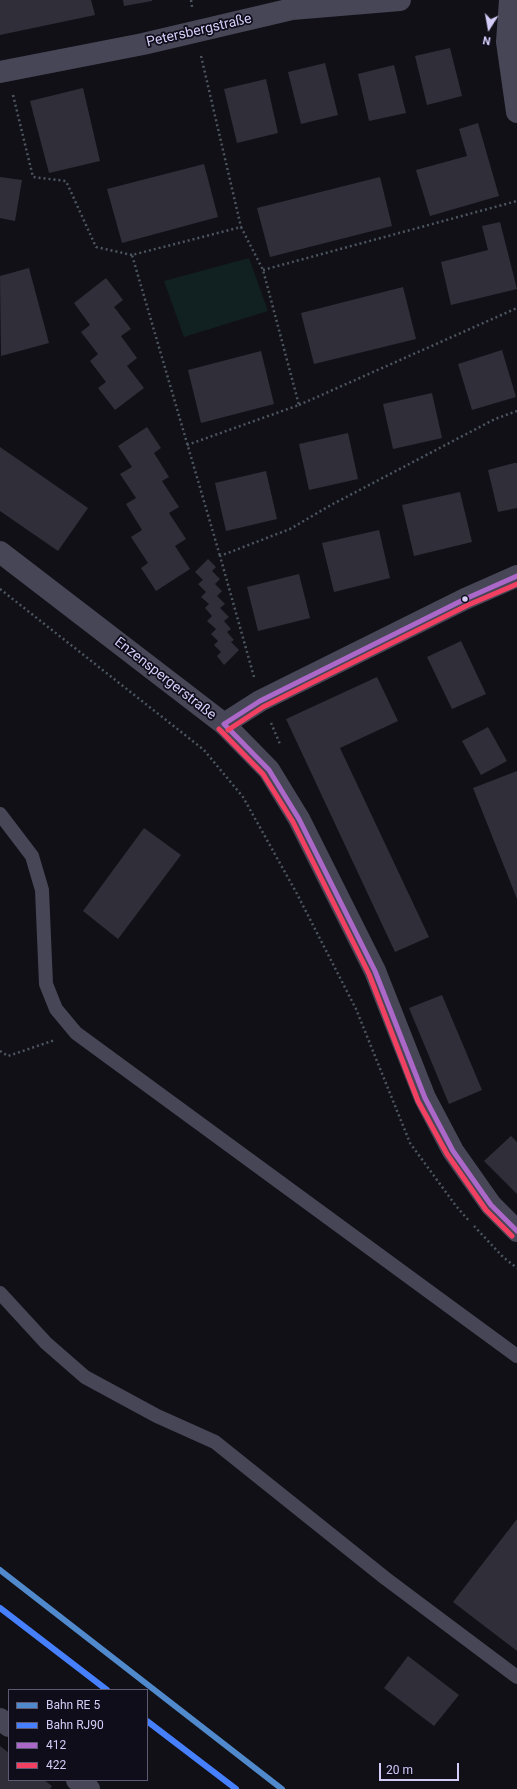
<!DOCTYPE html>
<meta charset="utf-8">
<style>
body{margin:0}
#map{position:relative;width:517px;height:1789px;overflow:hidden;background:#111017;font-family:Roboto,sans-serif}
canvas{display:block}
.legend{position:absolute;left:8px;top:1689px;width:140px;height:92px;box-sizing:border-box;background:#100d1a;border:1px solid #5e5a73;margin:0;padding:5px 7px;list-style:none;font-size:12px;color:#d4cdf8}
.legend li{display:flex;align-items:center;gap:8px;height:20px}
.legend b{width:20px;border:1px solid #5e5a73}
.north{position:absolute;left:469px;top:8px;width:40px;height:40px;-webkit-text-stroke:3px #100d1a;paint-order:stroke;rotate:191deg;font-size:11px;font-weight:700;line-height:16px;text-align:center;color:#d4cdf8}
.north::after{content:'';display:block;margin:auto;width:14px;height:18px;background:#d4cdf8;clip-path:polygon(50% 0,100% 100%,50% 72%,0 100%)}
.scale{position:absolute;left:379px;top:1763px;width:80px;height:18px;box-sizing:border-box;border:2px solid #d4cdf8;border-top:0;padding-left:5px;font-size:12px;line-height:14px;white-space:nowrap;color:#d4cdf8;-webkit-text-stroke:3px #100d1a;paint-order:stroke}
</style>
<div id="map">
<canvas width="517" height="1789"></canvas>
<ul class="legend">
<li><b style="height:5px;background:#5089cc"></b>Bahn RE 5</li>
<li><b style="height:5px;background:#4680ff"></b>Bahn RJ90</li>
<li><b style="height:5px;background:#ac68c9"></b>412</li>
<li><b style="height:5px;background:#f24062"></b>422</li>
</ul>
<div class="north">N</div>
<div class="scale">20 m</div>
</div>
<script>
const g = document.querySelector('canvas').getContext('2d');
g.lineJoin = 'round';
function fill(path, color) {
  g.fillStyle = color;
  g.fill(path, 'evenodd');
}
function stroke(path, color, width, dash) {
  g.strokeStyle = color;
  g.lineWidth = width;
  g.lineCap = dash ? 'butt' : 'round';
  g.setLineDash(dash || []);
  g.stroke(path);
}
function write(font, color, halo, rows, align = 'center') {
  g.font = font + ' Roboto,sans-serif';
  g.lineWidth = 3.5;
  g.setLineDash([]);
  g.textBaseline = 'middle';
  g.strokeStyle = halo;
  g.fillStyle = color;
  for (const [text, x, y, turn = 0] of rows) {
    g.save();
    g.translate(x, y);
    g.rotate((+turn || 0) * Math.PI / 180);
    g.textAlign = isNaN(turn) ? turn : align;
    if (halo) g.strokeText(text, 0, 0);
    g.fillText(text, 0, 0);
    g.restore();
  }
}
const green = new Path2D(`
 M 249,258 L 268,311 L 184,337 L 164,281 Z`);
const building = new Path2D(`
 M 0,0 L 91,0 L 95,15 L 0,35 Z
 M 123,0 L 152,0 L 152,1 L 124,6 Z
 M 450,48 L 462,96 L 427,105 L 415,56 Z
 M 325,63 L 338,115 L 301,124 L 288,72 Z
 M 394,65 L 406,113 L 369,121 L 358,74 Z
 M 266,79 L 278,133 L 237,143 L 224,89 Z
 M 83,88 L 100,161 L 49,173 L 30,101 Z
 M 478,123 L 499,196 L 430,216 L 416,170 L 467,156 L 459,129 Z
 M 204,164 L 218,217 L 122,243 L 107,189 Z
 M 0,177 L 22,180 L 15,221 L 0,218 Z
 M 380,177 L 392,226 L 270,257 L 257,208 Z
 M 500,222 L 517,289 L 451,305 L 441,262 L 488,250 L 482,226 Z
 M 29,268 L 49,343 L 1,356 L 0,276 Z
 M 106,278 L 123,300 L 114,307 L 131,329 L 121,336 L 137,358 L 127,366 L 144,388 L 115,410 L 98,388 L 106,382 L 90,361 L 98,354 L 81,332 L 90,325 L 74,303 Z
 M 403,287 L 416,339 L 314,364 L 301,313 Z
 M 502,350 L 516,397 L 472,410 L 458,364 Z
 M 261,351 L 274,404 L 201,423 L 188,370 Z
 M 432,393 L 442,438 L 393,449 L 383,404 Z
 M 147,427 L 161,448 L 154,453 L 169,477 L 162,481 L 179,507 L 169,513 L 186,539 L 175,546 L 190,569 L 156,591 L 141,568 L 148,563 L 131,537 L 142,530 L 126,504 L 136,498 L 120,474 L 132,467 L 118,446 Z
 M 348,433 L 358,479 L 309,490 L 299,444 Z
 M 0,447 L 88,508 L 58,551 L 0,511 Z
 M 514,463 L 517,463 L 517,508 L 498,512 L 488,470 Z
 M 266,471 L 277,519 L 226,531 L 215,483 Z
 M 460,492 L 472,542 L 414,556 L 402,505 Z
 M 379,530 L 390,578 L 334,592 L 322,543 Z
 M 208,559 L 216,567 L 212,571 L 220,579 L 215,584 L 222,591 L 217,596 L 225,604 L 220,608 L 229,617 L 224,621 L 231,629 L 227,632 L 234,640 L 231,642 L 239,650 L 224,665 L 217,656 L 221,652 L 214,645 L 218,641 L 211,634 L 216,629 L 207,621 L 212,616 L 205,608 L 209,604 L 201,597 L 206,592 L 198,584 L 203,580 L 195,572 Z
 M 299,574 L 310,618 L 258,631 L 247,587 Z
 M 461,641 L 486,694 L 452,709 L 427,657 Z
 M 377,677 L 398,721 L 340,748 L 429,937 L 395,952 L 286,719 Z
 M 488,727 L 507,761 L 481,775 L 462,741 Z
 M 517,771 L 517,899 L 473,788 Z
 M 144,828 L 181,855 L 118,939 L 83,911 Z
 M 442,995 L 482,1090 L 449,1104 L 409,1008 Z
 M 511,1136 L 517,1142 L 517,1194 L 484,1161 Z
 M 517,1519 L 517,1651 L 453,1602 Z
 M 408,1656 L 459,1695 L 434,1726 L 384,1688 Z
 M 0,1746 L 9,1753 L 9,1780 L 44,1780 L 52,1786 L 50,1789 L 0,1789 Z`);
const path = new Path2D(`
 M 191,0 L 192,7
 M 201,56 L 241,227
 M 13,95 L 33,177 L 66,181 L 96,247 L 132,255
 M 263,270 L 517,201
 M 299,405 L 517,308
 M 187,445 L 299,405 L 263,270 L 241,227 L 132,255 L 220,556
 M 0,589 L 204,750 L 243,797 L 296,892 L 356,1009 L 410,1143 L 456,1206 L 470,1222
 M 254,677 L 220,556 L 290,529 L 331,505 L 495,419 L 517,411
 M 271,723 L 280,744
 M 0,1051 L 8,1056 L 55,1040
 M 474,1226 L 503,1257 L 517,1268`);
const service = new Path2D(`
 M 0,814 L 32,856 L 42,890 L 46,984 L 56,1009 L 76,1033 L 517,1356
 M 0,1293 L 46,1343 L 85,1377 L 157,1416 L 215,1442 L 385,1578 L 517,1677`);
const minor = new Path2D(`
 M 510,0 L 507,42 L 517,112
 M 0,72 L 143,44 L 292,9 L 400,0
 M 224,724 L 260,701 L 465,599 L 517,576
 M 0,1719 L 9,1726
 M 77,1780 L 89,1789`);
const tertiary = new Path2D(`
 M 0,552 L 224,724 L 269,770 L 299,819 L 375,971 L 425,1098 L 453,1151 L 491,1205 L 517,1231`);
const bus1 = new Path2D(`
 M 224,724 L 269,770 L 299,819 L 375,971 L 425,1098 L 453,1151 L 491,1205 L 517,1231
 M 224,724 L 260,701 L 465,599 L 517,576`);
const bus2 = new Path2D(`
 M 219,729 L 263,774 L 293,822 L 369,974 L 418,1101 L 447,1154 L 486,1210 L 512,1236
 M 228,730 L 263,707 L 468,605 L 517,584`);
const rail1 = new Path2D(`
 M 0,1570 L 282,1789`);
const rail2 = new Path2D(`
 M 0,1608 L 107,1690
 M 147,1721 L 236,1789`);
const markers = [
 [465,599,3.5,"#d4cdf8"]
];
const streetNames = [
 ["Petersbergstraße",199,31,-13],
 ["Enzenspergerstraße",165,679,38]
];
fill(green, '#112021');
fill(building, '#302e39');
stroke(path, '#4c5660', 2.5, [2, 3]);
stroke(service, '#474656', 14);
stroke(minor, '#474656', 22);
stroke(tertiary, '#474656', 22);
stroke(bus1, '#ac68c9', 5);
stroke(bus2, '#f24062', 5);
stroke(rail1, '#5089cc', 6);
stroke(rail2, '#4680ff', 6);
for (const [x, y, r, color] of markers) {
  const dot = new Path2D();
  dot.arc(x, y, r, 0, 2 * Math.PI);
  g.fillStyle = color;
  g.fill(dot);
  stroke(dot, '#100d1a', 1.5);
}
write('14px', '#d4cdf8', '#100d1a', streetNames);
</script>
